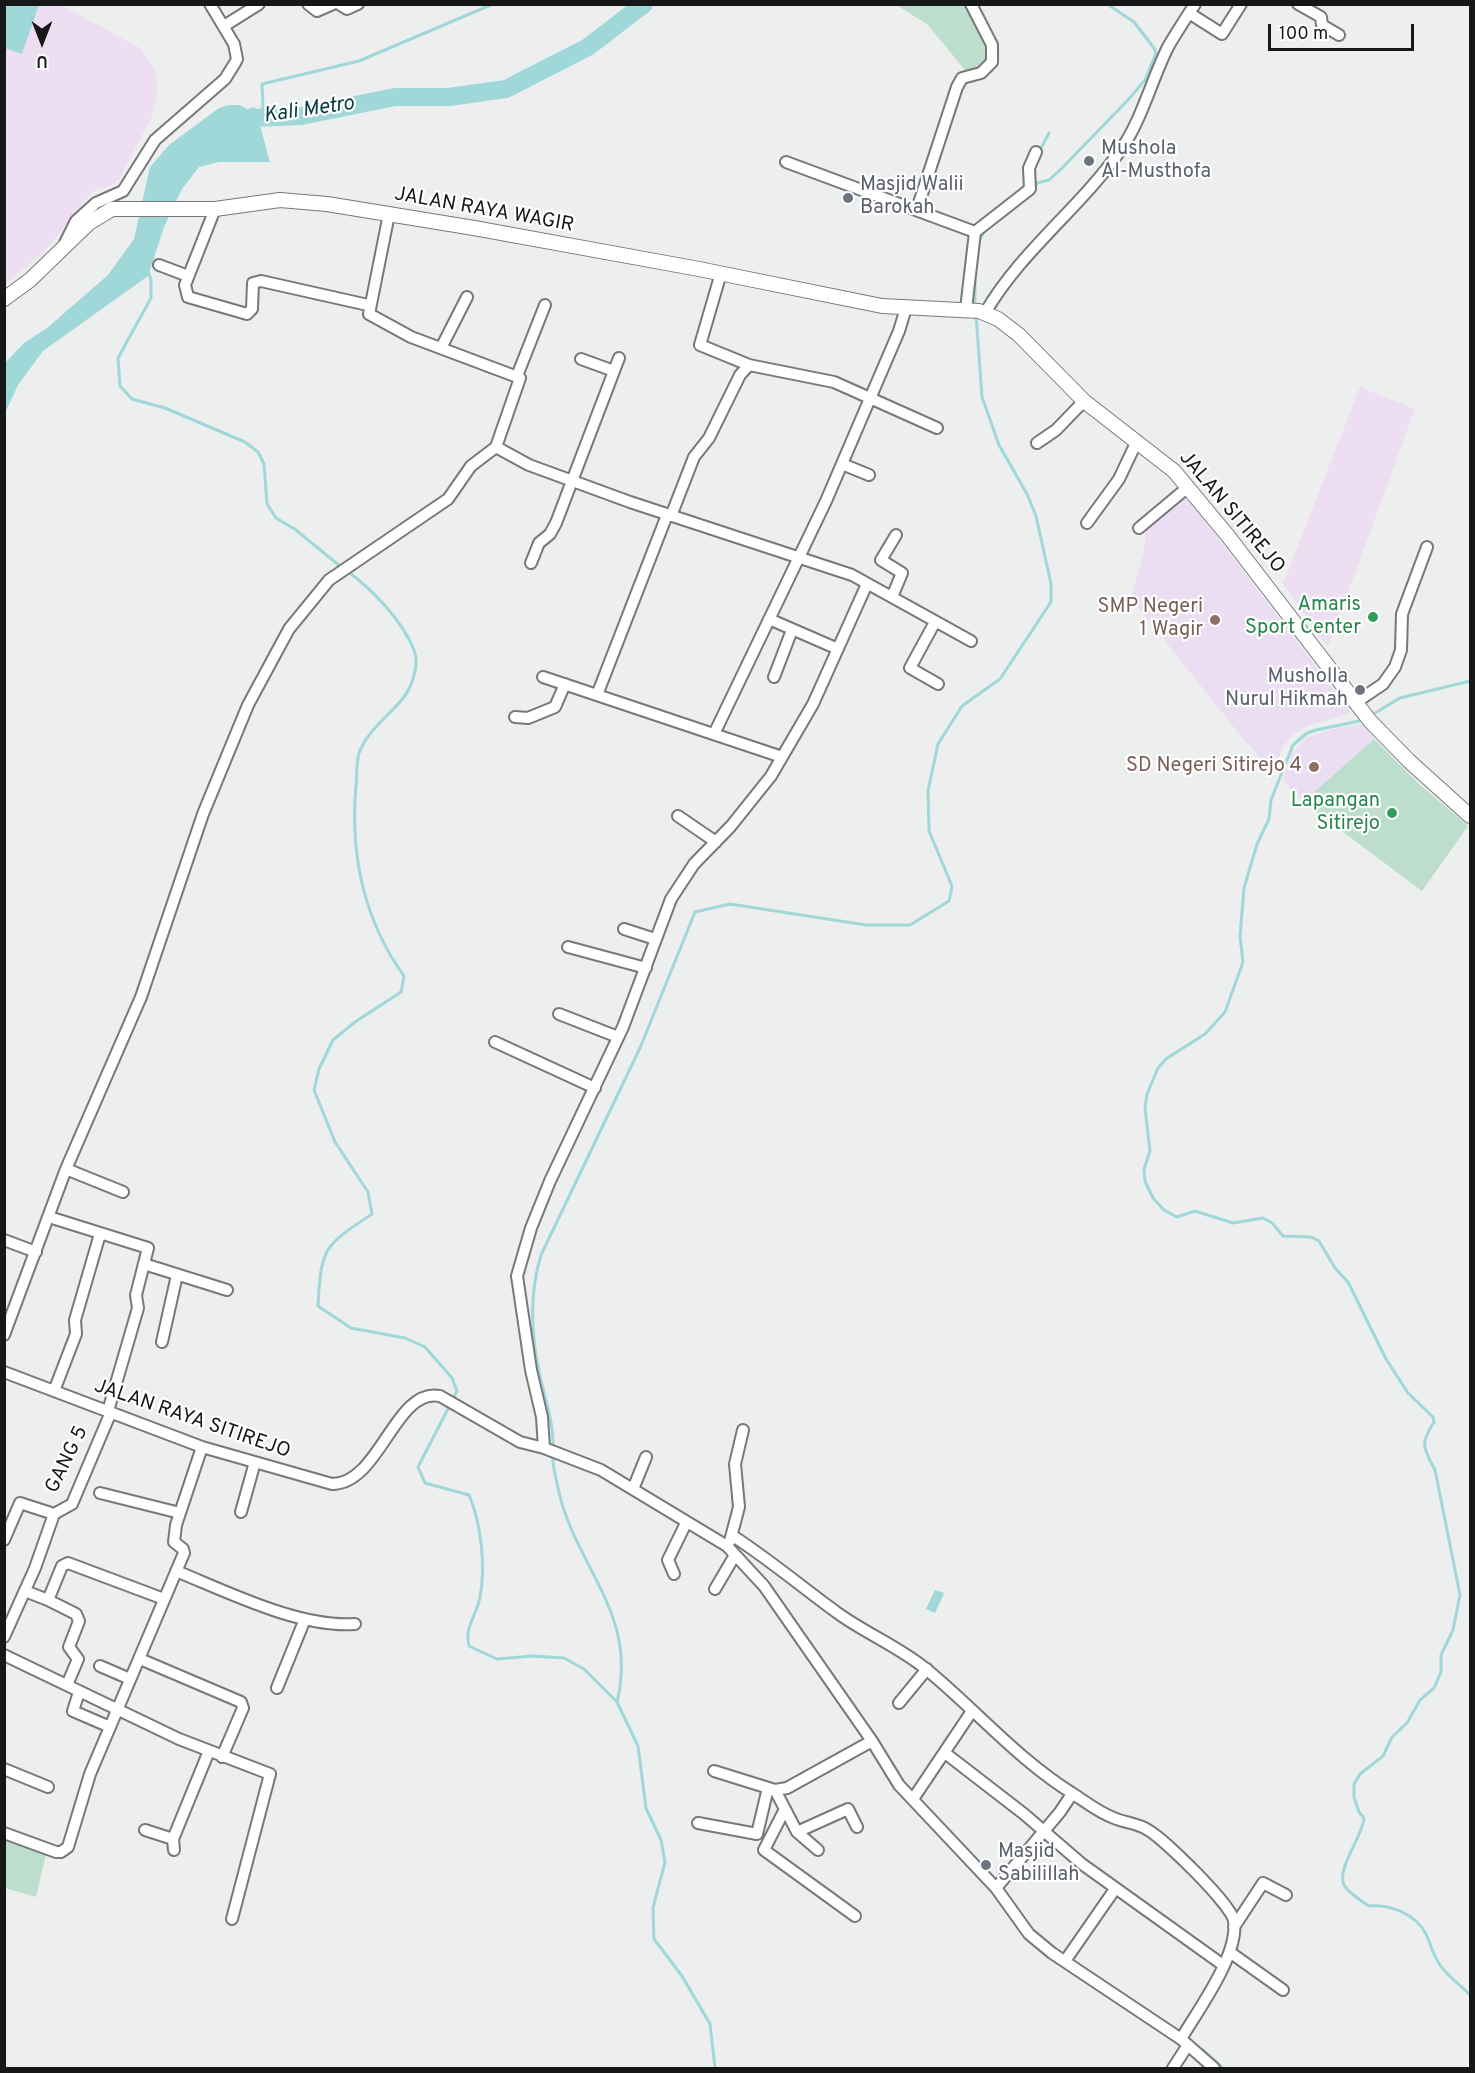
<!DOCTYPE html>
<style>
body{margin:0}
#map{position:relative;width:1475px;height:2073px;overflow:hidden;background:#edeeee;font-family:Overpass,sans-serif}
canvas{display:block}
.frame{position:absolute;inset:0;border:6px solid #161717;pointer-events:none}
.north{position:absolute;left:12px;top:12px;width:60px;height:60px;-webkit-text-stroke:4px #fff;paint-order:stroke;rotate:180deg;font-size:16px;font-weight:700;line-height:24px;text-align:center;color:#161717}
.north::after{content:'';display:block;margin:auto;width:21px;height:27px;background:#161717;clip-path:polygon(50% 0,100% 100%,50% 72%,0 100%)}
.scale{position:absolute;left:1268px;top:24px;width:146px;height:27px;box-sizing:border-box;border:3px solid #161717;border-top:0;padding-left:8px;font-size:18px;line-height:21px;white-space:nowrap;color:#161717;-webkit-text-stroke:4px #fff;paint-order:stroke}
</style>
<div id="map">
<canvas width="1475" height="2073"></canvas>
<div class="frame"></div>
<div class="north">U</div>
<div class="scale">100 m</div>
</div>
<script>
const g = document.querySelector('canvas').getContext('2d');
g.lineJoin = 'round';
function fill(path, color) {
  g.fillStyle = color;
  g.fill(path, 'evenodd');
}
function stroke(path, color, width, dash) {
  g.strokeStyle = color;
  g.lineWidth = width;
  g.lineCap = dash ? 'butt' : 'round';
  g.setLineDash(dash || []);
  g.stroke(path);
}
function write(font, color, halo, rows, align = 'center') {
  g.font = font + ' Overpass,sans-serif';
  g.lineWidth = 4.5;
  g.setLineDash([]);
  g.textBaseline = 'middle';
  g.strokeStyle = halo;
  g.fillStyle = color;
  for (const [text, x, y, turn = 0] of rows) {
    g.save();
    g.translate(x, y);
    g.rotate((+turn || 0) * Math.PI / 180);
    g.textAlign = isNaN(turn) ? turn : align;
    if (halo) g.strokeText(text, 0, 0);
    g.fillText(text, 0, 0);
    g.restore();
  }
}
const industrial = new Path2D(`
 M 5,5 L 61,5 L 140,48 L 156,71 L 157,97 L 151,118 L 120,178 L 112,185 L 92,192 L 46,250 L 5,285 Z
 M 1360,387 L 1415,409 L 1328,647 L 1283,584 Z`);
const education = new Path2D(`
 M 1185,495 L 1351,713 L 1307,726 L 1292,735 L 1283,747 L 1274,772 L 1244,740 L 1131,598 L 1144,552 L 1146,526 Z
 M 1363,724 L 1374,739 L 1303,802 L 1283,781 L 1291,754 L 1307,737 L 1336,728 Z`);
const green = new Path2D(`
 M 896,5 L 968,5 L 990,48 L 987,65 L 971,72 L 965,70 L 927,24 Z
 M 1374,739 L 1419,784 L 1468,826 L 1422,891 L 1303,802 Z
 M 4,1835 L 47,1850 L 36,1897 L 5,1888 Z`);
const water = new Path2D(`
 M 5,4 L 39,5 L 22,54 L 5,48 Z
 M 229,105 L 240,105 L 247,109 L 255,107 L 270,162 L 219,162 L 199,167 L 182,189 L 164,227 L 148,276 L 43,351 L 18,385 L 5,413 L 5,363 L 24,343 L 47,328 L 108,275 L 134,239 L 150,167 L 169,145 L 219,108 Z
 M 935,1590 L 944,1593 L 935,1613 L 926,1609 Z`);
const stream = new Path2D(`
 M 256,116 L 263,107 L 262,84 L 359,61 L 493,4
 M 1039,152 L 1049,133
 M 1034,190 L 1037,183 L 1049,180 L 1061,169 L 1128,100 L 1145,80 L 1156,53 L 1154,48 L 1134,22 L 1107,4
 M 978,243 L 985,230
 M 148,271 L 151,280 L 151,298 L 118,358 L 120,386 L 132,399 L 165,408 L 245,442 L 258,452 L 264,464 L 267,504 L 276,518 L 296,530 L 341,567
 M 975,279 L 975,305
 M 347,571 C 372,589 402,620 414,650 C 420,664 412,686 404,697 C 390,715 370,728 360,750 C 356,760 357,775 356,786 C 350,854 364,920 404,976 L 401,992 L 355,1022 L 333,1040 L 319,1069 L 314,1090 L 335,1142 L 368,1192 L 372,1214 C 324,1246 321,1247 318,1306 L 351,1328 L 405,1338 L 425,1347 L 452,1378 L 457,1391 L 453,1399
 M 1375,713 L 1400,698 L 1470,681
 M 1359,721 L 1316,730 L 1307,733 L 1293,745 L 1271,800 L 1269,819 L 1257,844 L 1244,888 L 1240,936 L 1243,962 L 1225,1012 L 1205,1034 L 1166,1059 L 1158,1068 L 1147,1094 L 1145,1108 L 1150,1151 L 1144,1169 L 1145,1181 L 1153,1198 L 1164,1210 L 1177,1217 L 1195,1211 L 1233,1223 L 1263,1218 L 1272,1223 L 1283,1236 L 1311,1237 L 1319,1241 L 1335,1268 L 1348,1282 L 1386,1359 L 1408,1393 L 1433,1417 L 1434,1422 C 1419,1445 1424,1448 1435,1470 L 1460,1595 L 1453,1630 L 1441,1655 L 1441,1672 L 1434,1688 L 1420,1700 L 1407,1723 L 1392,1737 L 1383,1756 L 1360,1774 L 1354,1784 L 1354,1797 L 1359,1812 L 1364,1818 C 1363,1836 1336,1869 1344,1885 C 1348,1893 1362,1901 1369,1906 C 1390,1904 1416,1914 1426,1934 C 1431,1945 1433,1955 1440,1965 C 1447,1976 1461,1985 1470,1995
 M 450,1405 L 418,1467 L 425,1483 L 469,1495 C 481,1523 486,1566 480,1597 C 477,1615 464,1627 469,1646 L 497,1659 L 533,1656 L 564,1658 L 584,1669 L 617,1702 L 638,1746 L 646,1808 L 661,1840 L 665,1862 L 653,1908 L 654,1939 L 682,1976 L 710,2024 L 715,2068
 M 553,1449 C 554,1421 544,1398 539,1371 C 531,1333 530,1291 541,1255 L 640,1048 L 695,912 L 730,904 L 866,925 L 910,925 L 949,901 L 952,886 L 929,831 L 928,791 L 938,744 L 962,706 L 1000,679 L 1051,602 L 1051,584 L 1036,516 L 1027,494 L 999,445 L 982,397 L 976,315
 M 553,1456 C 552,1466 556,1477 558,1488 C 574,1566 639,1613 617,1702
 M 1202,2049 L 1223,2068`);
const river = new Path2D(`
 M 236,127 L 255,118 L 301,116 L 395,97 L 449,97 L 506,89 L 588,47 L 644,4`);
const street = new Path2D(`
 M 308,4 L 317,11 L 333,4
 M 339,4 L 347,9 L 358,4
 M 1298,4 L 1321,17 L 1322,25 L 1339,35
 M 1189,13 L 1222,34 L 1241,4
 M 224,26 L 259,4
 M 786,162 L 975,232
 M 215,209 L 185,285 L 188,297 L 247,314 L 252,309 L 253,283 L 261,281 L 368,305
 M 917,209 L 957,87 L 962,78 L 981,73 L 992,62 L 992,45 L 971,4
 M 389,214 L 369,314 L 411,337 L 520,378 L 496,447 L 529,465 L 630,502 L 852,575 L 971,641
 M 65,243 L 76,221 L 96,203 L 123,191 L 155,140 L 225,79 L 235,63 L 237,59 L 234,44 L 210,4
 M 159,265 L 188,276
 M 721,273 L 700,345 L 749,365
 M 966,309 L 975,232 L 1030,189 L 1029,168 L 1036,152
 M 985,313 C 1021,251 1079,209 1120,151 C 1142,120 1151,81 1168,47 C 1176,33 1186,18 1195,4
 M 441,348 L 467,297
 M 581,359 L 614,371
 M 517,376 L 545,305
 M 1037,443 L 1056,430 L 1084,401
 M 842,464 L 869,475
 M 671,516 L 694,457 L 709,438 L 740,375 L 749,365 L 834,382 L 937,428
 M 1087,523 L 1119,479 L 1137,441
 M 1139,528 L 1188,487
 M 531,563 L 539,543 L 550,534 L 556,523 L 619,358
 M 892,597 L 902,573 L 881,560 L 896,535
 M 769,619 L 838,649
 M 935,622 L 910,668 L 938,684
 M 543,677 L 782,757
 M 774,677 L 792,630
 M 597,695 L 667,515
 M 1355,703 L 1383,684 L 1395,667 L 1401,650 L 1402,614 L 1427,547
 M 515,717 L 528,718 L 555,707 L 565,684
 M 714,734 L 826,501 L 899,331 L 906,308
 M 678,816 L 716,842
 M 624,929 L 655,939
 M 568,947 L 646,968
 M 559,1014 L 618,1037
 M 495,1042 L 595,1088
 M 66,1169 L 123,1192
 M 49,1217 L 148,1248 L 136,1295 L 138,1308 L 108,1411
 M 4,1240 L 36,1252
 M 144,1264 L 227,1290
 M 4,1335 L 66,1169 L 141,997 L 203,814 L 248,705 L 289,629 L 329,580 L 448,499 L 471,466 L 496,447
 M 162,1342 L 177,1275
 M 4,1372 L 202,1447 L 332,1484 C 380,1484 395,1387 440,1396 L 520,1442 L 544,1448 L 601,1470 L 727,1546 L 764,1586 L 872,1741 L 899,1785 L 996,1888 L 1029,1934 L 1052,1953 L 1181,2039 L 1214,2068
 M 54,1391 L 76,1334 L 75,1320 L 100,1234
 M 544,1448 L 542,1417 L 531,1370 L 517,1276 L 531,1228 L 550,1181 L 623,1027 L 671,899 L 694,864 L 731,826 L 771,776 L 813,704 L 867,584
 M 633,1489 L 646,1457
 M 100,1493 L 180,1513
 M 241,1512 L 255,1462
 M 733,1536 C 770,1560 803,1588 839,1614 C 867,1634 899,1647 926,1669 C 976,1710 1019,1761 1075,1795 C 1087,1803 1100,1813 1114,1818 C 1125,1823 1138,1823 1148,1830 C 1164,1839 1232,1905 1234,1921 C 1239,1955 1198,2010 1181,2039
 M 4,1540 L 20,1503 L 54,1514
 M 730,1541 L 739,1507 L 735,1464 L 743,1430
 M 176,1571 C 228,1592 299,1628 355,1624
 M 674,1574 L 668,1560 L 686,1523
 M 715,1589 L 735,1555
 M 25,1591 L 48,1600 L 62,1566 L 68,1563 L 164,1599
 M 48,1600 L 76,1614 L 79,1621 L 69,1647 L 78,1659 L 67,1685
 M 4,1637 L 35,1568 L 54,1514 L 72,1504 L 111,1412
 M 4,1655 L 179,1739 L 270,1774 L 232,1919
 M 140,1659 L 241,1702 L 243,1708 L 222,1757
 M 100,1666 L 130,1679
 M 277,1688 L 305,1619
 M 79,1692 L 73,1711 L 110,1727
 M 899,1703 L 927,1669
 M 945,1753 L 1024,1814 L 1082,1864 L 1223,1965
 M 4,1769 L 48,1787
 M 714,1771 L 775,1790 L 787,1788 L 872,1741
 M 775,1790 L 797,1832 L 848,1809 L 857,1827
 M 913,1799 L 972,1711
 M 785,1809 L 764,1850 L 855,1916
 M 698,1823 L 757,1834 L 768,1788
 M 145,1830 L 173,1839
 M 797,1832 L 818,1850
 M 4,1833 L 56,1852 L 61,1852 L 68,1847 L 90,1774 L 184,1553 L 183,1549 L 174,1542 L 176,1525 L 202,1447
 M 174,1850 L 173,1839 L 209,1751
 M 996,1888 L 1060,1812 L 1072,1794
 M 1234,1927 L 1263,1883 L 1286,1895
 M 1231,1953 L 1283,1990
 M 1065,1961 L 1115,1889
 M 1173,2068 L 1188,2045`);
const secondary = new Path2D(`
 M 4,299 L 30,280 L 89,223 L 112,209 L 215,209 L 280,200 L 327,204 L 474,228 L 699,269 L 882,306 L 979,311 L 998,319 L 1019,335 L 1084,401 L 1174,471 L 1228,536 L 1370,721 L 1409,761 L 1470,816`);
const markers = [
 [1089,161,6,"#6b7280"],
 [848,198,6,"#6b7280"],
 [1373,617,6,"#2e9e5b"],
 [1215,620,6,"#8d6e63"],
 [1360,690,6,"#6b7280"],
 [1314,767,6,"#8d6e63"],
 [1392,813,6,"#2e9e5b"],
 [986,1865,6,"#6b7280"]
];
const worshipNames = [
 ["Mushola",1101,150],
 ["Al-Musthofa",1101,173],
 ["Masjid Walii",860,186],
 ["Barokah",860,209],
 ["Musholla",1348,678,"right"],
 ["Nurul Hikmah",1348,701,"right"],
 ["Masjid",998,1853],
 ["Sabilillah",998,1876]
];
const streetNames = [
 ["JALAN RAYA WAGIR",484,211,10],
 ["JALAN SITIREJO",1231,513,50],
 ["JALAN RAYA SITIREJO",192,1420,19],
 ["GANG 5",68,1460,-64]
];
const leisureNames = [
 ["Amaris",1361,606],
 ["Sport Center",1361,629],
 ["Lapangan",1380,802],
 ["Sitirejo",1380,825]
];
const educationNames = [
 ["SMP Negeri",1203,608],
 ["1 Wagir",1203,631],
 ["SD Negeri Sitirejo 4",1302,767]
];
const waterNames = [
 ["Kali Metro",309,111,-8]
];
fill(industrial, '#eddef1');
fill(education, '#ebdef2');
fill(green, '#bddecd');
fill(water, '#a0d7d9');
stroke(stream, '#a0d7d9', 3);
stroke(river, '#a0d7d9', 18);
stroke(street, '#777879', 14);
stroke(secondary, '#777879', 16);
stroke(street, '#fff', 10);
stroke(secondary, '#fff', 14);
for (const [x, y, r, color] of markers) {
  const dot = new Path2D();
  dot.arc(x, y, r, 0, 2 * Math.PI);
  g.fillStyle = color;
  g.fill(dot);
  stroke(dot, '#fff', 2);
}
write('20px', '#5b616d', '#fff', worshipNames, 'left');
write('20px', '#161717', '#fff', streetNames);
write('20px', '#27864d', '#fff', leisureNames, 'right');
write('20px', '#785e54', '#fff', educationNames, 'right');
write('italic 21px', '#073c3e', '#fff', waterNames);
</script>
